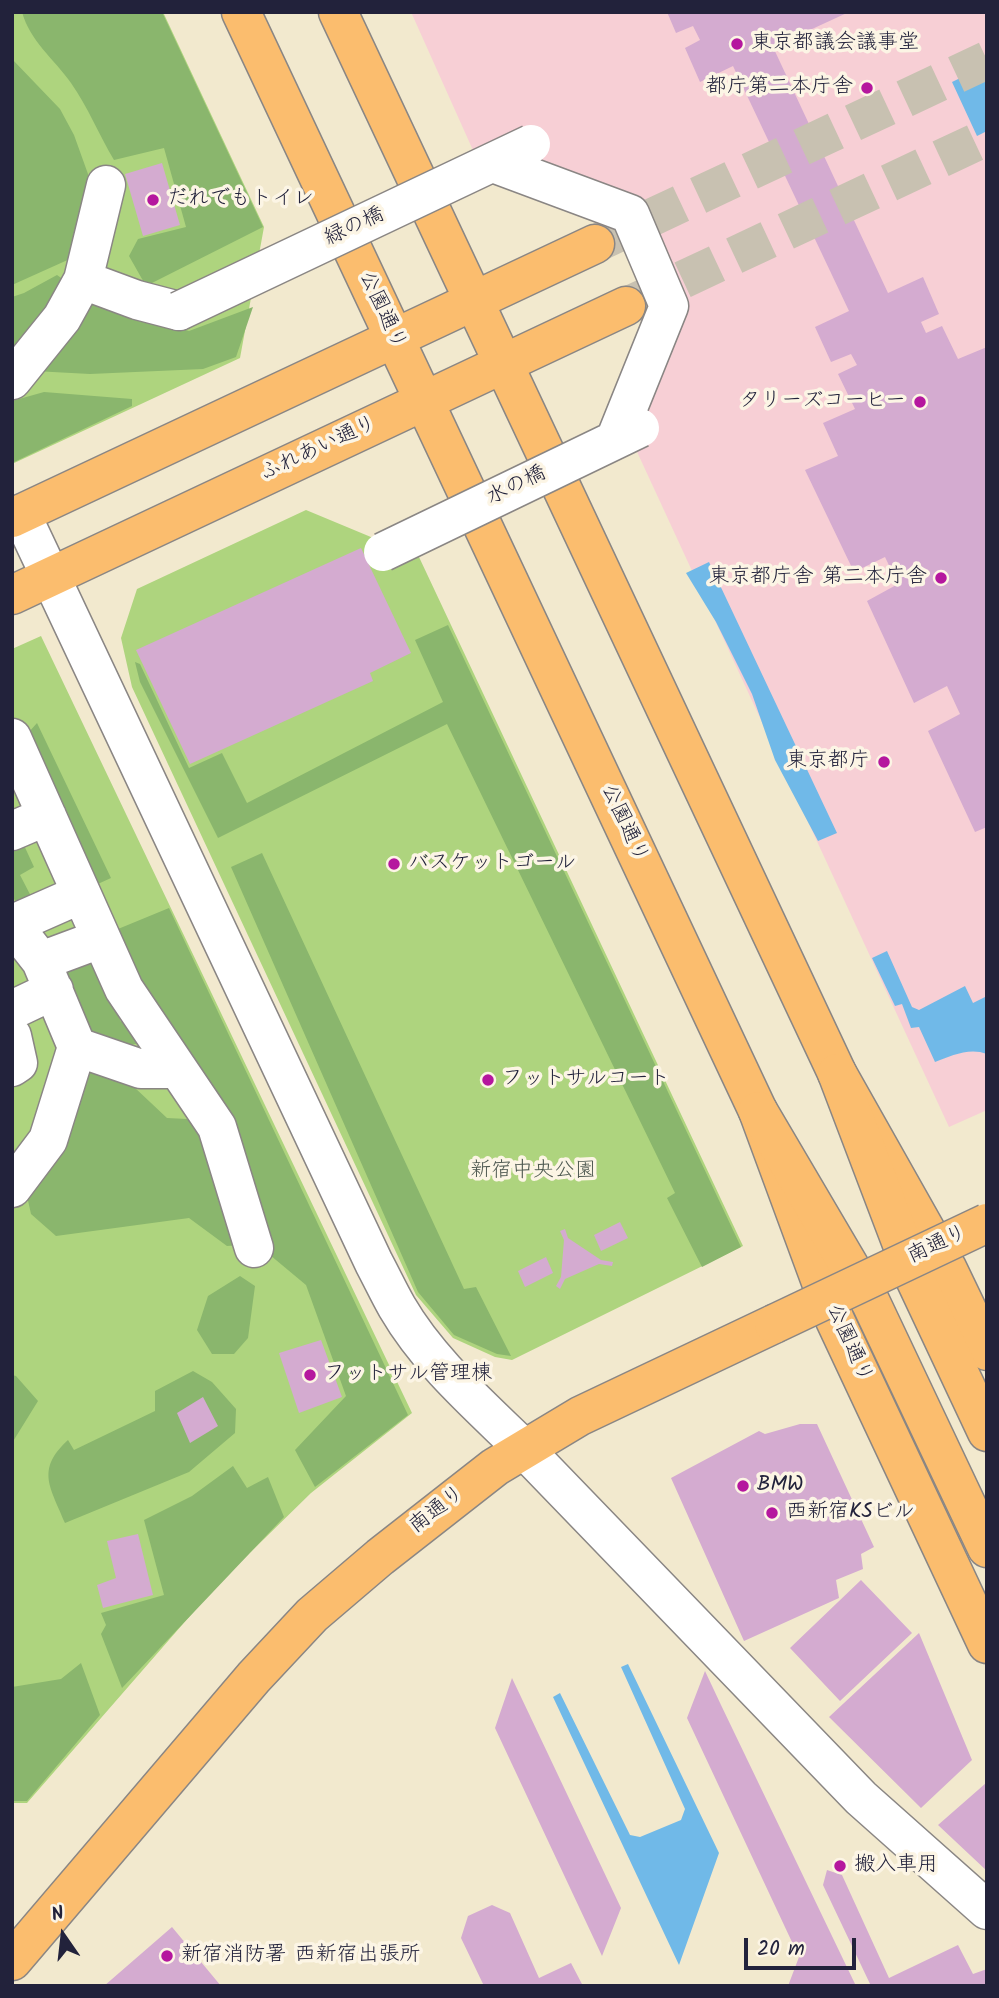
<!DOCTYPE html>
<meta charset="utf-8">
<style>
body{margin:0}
#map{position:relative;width:999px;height:1998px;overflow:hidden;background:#f2e9ce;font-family:Kalam,sans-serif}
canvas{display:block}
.frame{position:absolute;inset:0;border:14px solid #22223b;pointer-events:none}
.north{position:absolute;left:28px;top:1900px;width:70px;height:70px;-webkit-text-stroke:5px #fcf5e5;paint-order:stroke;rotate:346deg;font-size:19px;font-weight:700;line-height:28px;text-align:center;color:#22223b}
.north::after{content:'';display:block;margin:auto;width:24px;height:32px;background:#22223b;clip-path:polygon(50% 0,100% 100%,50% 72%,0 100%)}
.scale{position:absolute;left:744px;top:1938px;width:112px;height:32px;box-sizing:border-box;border:4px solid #22223b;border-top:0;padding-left:9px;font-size:21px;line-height:24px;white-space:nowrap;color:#22223b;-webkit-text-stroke:5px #fcf5e5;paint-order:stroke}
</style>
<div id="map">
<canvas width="999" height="1998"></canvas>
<div class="frame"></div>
<div class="north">N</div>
<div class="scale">20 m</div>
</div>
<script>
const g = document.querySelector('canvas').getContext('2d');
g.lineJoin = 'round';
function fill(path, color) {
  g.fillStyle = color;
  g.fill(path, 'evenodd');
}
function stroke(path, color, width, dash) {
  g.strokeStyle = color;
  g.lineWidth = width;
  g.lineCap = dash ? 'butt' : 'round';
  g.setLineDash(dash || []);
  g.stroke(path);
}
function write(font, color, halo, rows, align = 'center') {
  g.font = font + ' Kalam,"Klee One",sans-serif';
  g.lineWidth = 7;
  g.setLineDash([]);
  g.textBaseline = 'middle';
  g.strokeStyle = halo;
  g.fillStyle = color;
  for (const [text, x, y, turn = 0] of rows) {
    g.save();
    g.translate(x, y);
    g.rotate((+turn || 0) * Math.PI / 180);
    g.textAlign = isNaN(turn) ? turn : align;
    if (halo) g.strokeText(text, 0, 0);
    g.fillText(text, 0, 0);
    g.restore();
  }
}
const built = new Path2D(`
 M 411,12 L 987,12 L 987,1110 L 949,1127 L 620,415 L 660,308 L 617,217 L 476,157 Z`);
const green = new Path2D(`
 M 12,12 L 163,12 L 264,227 L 240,358 L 12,464 Z
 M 306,510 L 419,557 L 743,1246 L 512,1360 L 495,1357 L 453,1338 L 416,1295 L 132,687 L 121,638 L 137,589 Z
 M 41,636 L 412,1413 L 311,1493 L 216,1586 L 27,1803 L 12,1803 L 12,649 Z`);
const forest = new Path2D(`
 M 22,12 L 162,12 L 263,227 L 146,286 L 129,256 L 138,239 L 186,227 L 164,148 L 114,160 C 99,135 88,107 71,83 C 54,59 30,41 22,12 Z
 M 12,59 L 60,109 L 74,135 L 88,174 L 86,218 L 72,258 L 12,285 Z
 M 57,275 L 64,280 L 62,301 L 12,356 L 12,297 L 24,293 Z
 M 85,302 L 102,302 L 189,331 L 253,307 L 236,357 L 203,369 L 90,374 L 34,371 Z
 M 44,392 L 132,399 L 132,406 L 12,463 L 12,401 Z
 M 448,625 L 741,1247 L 702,1267 L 667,1198 L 675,1193 L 447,724 L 218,838 L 140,682 L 135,662 L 140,664 L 189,768 L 222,753 L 247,803 L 443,702 L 415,640 Z
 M 37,723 L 111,878 L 89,888 L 78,854 L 81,845 L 29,732 Z
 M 22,841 L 34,867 L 20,875 L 35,904 L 24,910 L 12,897 L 12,845 Z
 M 262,853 L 464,1289 L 476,1287 L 511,1356 L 497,1354 L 454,1335 L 418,1292 L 231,867 Z
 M 169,908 L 408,1415 L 315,1487 L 295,1450 L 346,1396 L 306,1285 L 264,1250 L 155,1014 L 118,929 Z
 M 94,963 L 121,1022 L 130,1018 L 140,1043 C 87,1055 80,1013 65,973 Z
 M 86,1066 L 117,1071 L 167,1118 L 187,1119 L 204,1132 L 242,1245 L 227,1246 L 189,1218 L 56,1236 L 31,1214 L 27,1196 Z
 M 240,1276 L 255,1286 L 248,1338 L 234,1354 L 212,1354 L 197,1330 L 208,1296 Z
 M 193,1371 L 212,1382 L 236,1409 L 235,1433 L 189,1472 L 65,1523 C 51,1488 35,1470 68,1440 L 74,1450 L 155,1411 L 155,1391 Z
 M 12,1375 L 16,1376 L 38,1401 L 12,1443 Z
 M 233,1466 L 247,1488 L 268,1477 L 284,1517 L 122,1688 L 101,1634 L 106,1625 L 101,1613 L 164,1595 L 144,1520 L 192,1496 Z
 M 81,1663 L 100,1715 L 27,1801 L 12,1801 L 12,1687 L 61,1679 Z`);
const water = new Path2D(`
 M 987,65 L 987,131 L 977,136 L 952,82 Z
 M 709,562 L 837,833 L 818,841 L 775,760 L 752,694 L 716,622 L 686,573 Z
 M 887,951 L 912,1007 L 919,1010 L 965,986 L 973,1003 L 987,996 L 987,1054 C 969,1047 951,1056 935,1062 L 919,1027 L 911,1028 L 902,1004 L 895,1006 L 872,958 Z
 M 628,1664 L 719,1853 L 679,1965 L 553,1697 L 560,1693 L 630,1835 L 640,1837 L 681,1820 L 685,1809 L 621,1667 Z`);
const building = new Path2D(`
 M 667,12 L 849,12 L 773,47 L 888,293 L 923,277 L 939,314 L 921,322 L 926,333 L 942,326 L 958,359 L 987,347 L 987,827 L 975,832 L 928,731 L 960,714 L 947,686 L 914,703 L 867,601 L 898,584 L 885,557 L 854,572 L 805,470 L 838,456 L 823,423 L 855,409 L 838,374 L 857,365 L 851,354 L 831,362 L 815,327 L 849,311 L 733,66 L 700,82 L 685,48 L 700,40 L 693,26 L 676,33 Z
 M 162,163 L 180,225 L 143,236 L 125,174 Z
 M 361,548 L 411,653 L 370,673 L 373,681 L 190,764 L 136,650 Z
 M 620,1222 L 628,1238 L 601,1251 L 594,1235 Z
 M 565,1229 L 568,1238 L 601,1260 L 613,1262 L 612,1266 L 599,1264 L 565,1279 L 560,1289 L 556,1286 L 561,1277 L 564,1240 L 560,1231 Z
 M 546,1257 L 553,1273 L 525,1287 L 518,1271 Z
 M 321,1340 L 342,1397 L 299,1413 L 279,1353 Z
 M 203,1397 L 218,1426 L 190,1443 L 177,1413 Z
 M 800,1424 L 817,1424 L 874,1547 L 861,1554 L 863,1569 L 836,1580 L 839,1598 L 744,1641 L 671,1478 L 759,1431 L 765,1434 Z
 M 138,1534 L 153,1595 L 103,1608 L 97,1585 L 116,1578 L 107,1541 Z
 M 861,1580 L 912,1633 L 840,1701 L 790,1648 Z
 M 919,1633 L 972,1760 L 921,1808 L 829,1717 Z
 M 705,1671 L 721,1705 L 856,1986 L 788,1986 L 799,1957 L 687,1718 Z
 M 512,1678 L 621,1908 L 602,1956 L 495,1728 Z
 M 986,1783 L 987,1784 L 987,1871 L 938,1825 Z
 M 827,1870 L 842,1875 L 889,1978 L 958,1945 L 973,1974 L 987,1969 L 987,1986 L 871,1986 L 823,1885 Z
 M 492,1905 L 510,1913 L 539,1978 L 571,1963 L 583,1986 L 484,1986 L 461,1938 L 468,1916 Z
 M 172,1927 L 221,1986 L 104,1986 Z`);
const majorTunnel = new Path2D(`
 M 595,244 L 987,60
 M 631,304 L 987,137`);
const minor = new Path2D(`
 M 106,185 L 83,280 L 137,300 L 179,311
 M 12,380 L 62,318 L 83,280
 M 21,514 L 374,1263 C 382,1278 389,1293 397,1307 C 429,1362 479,1405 524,1449 L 861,1798 L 987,1910
 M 12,738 L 124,989 L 217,1127 L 254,1248
 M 12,831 L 47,816
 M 12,924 L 41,961 L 77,1047 L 48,1140 L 12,1188
 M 13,924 L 81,894
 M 41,961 L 100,939
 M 12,1010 L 54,990
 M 12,1036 L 18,1063 L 12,1067
 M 77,1047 L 141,1069 L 177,1069`);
const major = new Path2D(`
 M 241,12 L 758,1111 L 835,1320 L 987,1644
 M 338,12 L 837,1073 L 947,1268 L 987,1351
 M 12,518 L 595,244
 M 12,595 L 626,306
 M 12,1961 L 254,1677 L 312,1615 L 380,1557 L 495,1467 L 580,1416 L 774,1324`);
const highway = new Path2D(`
 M 837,1073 L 916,1281 L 987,1432
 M 758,1111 L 871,1303 L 987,1548`);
const minorBridge = new Path2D(`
 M 493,163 L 630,214 L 669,306 L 615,440
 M 179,311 L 531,144
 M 383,552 L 640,428`);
const majorBridge = new Path2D(`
 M 774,1324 L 987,1223`);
const markers = [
 [737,44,7,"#b5179e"],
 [867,88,7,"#b5179e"],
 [153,200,7,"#b5179e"],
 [920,402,7,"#b5179e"],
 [941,578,7,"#b5179e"],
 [884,762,7,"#b5179e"],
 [394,864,7,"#b5179e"],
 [488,1080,7,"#b5179e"],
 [310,1375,7,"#b5179e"],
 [743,1486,7,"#b5179e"],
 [772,1513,7,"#b5179e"],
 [840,1866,7,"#b5179e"],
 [167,1956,7,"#b5179e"]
];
const poiNames = [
 ["東京都議会議事堂",751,44],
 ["都庁第二本庁舎",853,88,"right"],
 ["だれでもトイレ",167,200],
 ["タリーズコーヒー",906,402,"right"],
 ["東京都庁舎 第二本庁舎",927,578,"right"],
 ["東京都庁",870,762,"right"],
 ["バスケットゴール",408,864],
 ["フットサルコート",502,1080],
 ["フットサル管理棟",324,1375],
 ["BMW",757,1486],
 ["西新宿KSビル",786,1513],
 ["搬入車用",854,1866],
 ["新宿消防署 西新宿出張所",181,1956]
];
const streetNames = [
 ["緑の橋",355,228,-25],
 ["公園通り",381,311,65],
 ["ふれあい通り",319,450,-25],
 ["水の橋",517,487,-26],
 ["公園通り",623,824,65],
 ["南通り",938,1246,-25],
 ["公園通り",848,1344,66],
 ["南通り",438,1511,-38]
];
const parkNames = [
 ["新宿中央公園",533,1172]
];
fill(built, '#f7cfd5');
fill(green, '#aed47e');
fill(forest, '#8ab66d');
fill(water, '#70b9e8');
fill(building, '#d4abd0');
stroke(majorTunnel, '#c8c1b1', 38, [38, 19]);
stroke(minor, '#8a8684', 41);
stroke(major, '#8a8684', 41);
stroke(highway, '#8a8684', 41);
stroke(minor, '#fff', 38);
stroke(major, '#fbbd6e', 38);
stroke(highway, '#fbbd6e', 38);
stroke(minorBridge, '#8a8684', 41, []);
stroke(majorBridge, '#8a8684', 41, []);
stroke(minorBridge, '#fff', 38);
stroke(majorBridge, '#fbbd6e', 38);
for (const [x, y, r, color] of markers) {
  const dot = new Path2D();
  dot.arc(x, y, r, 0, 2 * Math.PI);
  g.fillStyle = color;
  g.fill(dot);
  stroke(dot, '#fcf5e5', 2.5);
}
write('21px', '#22223b', '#fcf5e5', poiNames, 'left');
write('21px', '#22223b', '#fcf5e5', streetNames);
write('21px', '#4c574f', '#fcf5e5', parkNames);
</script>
